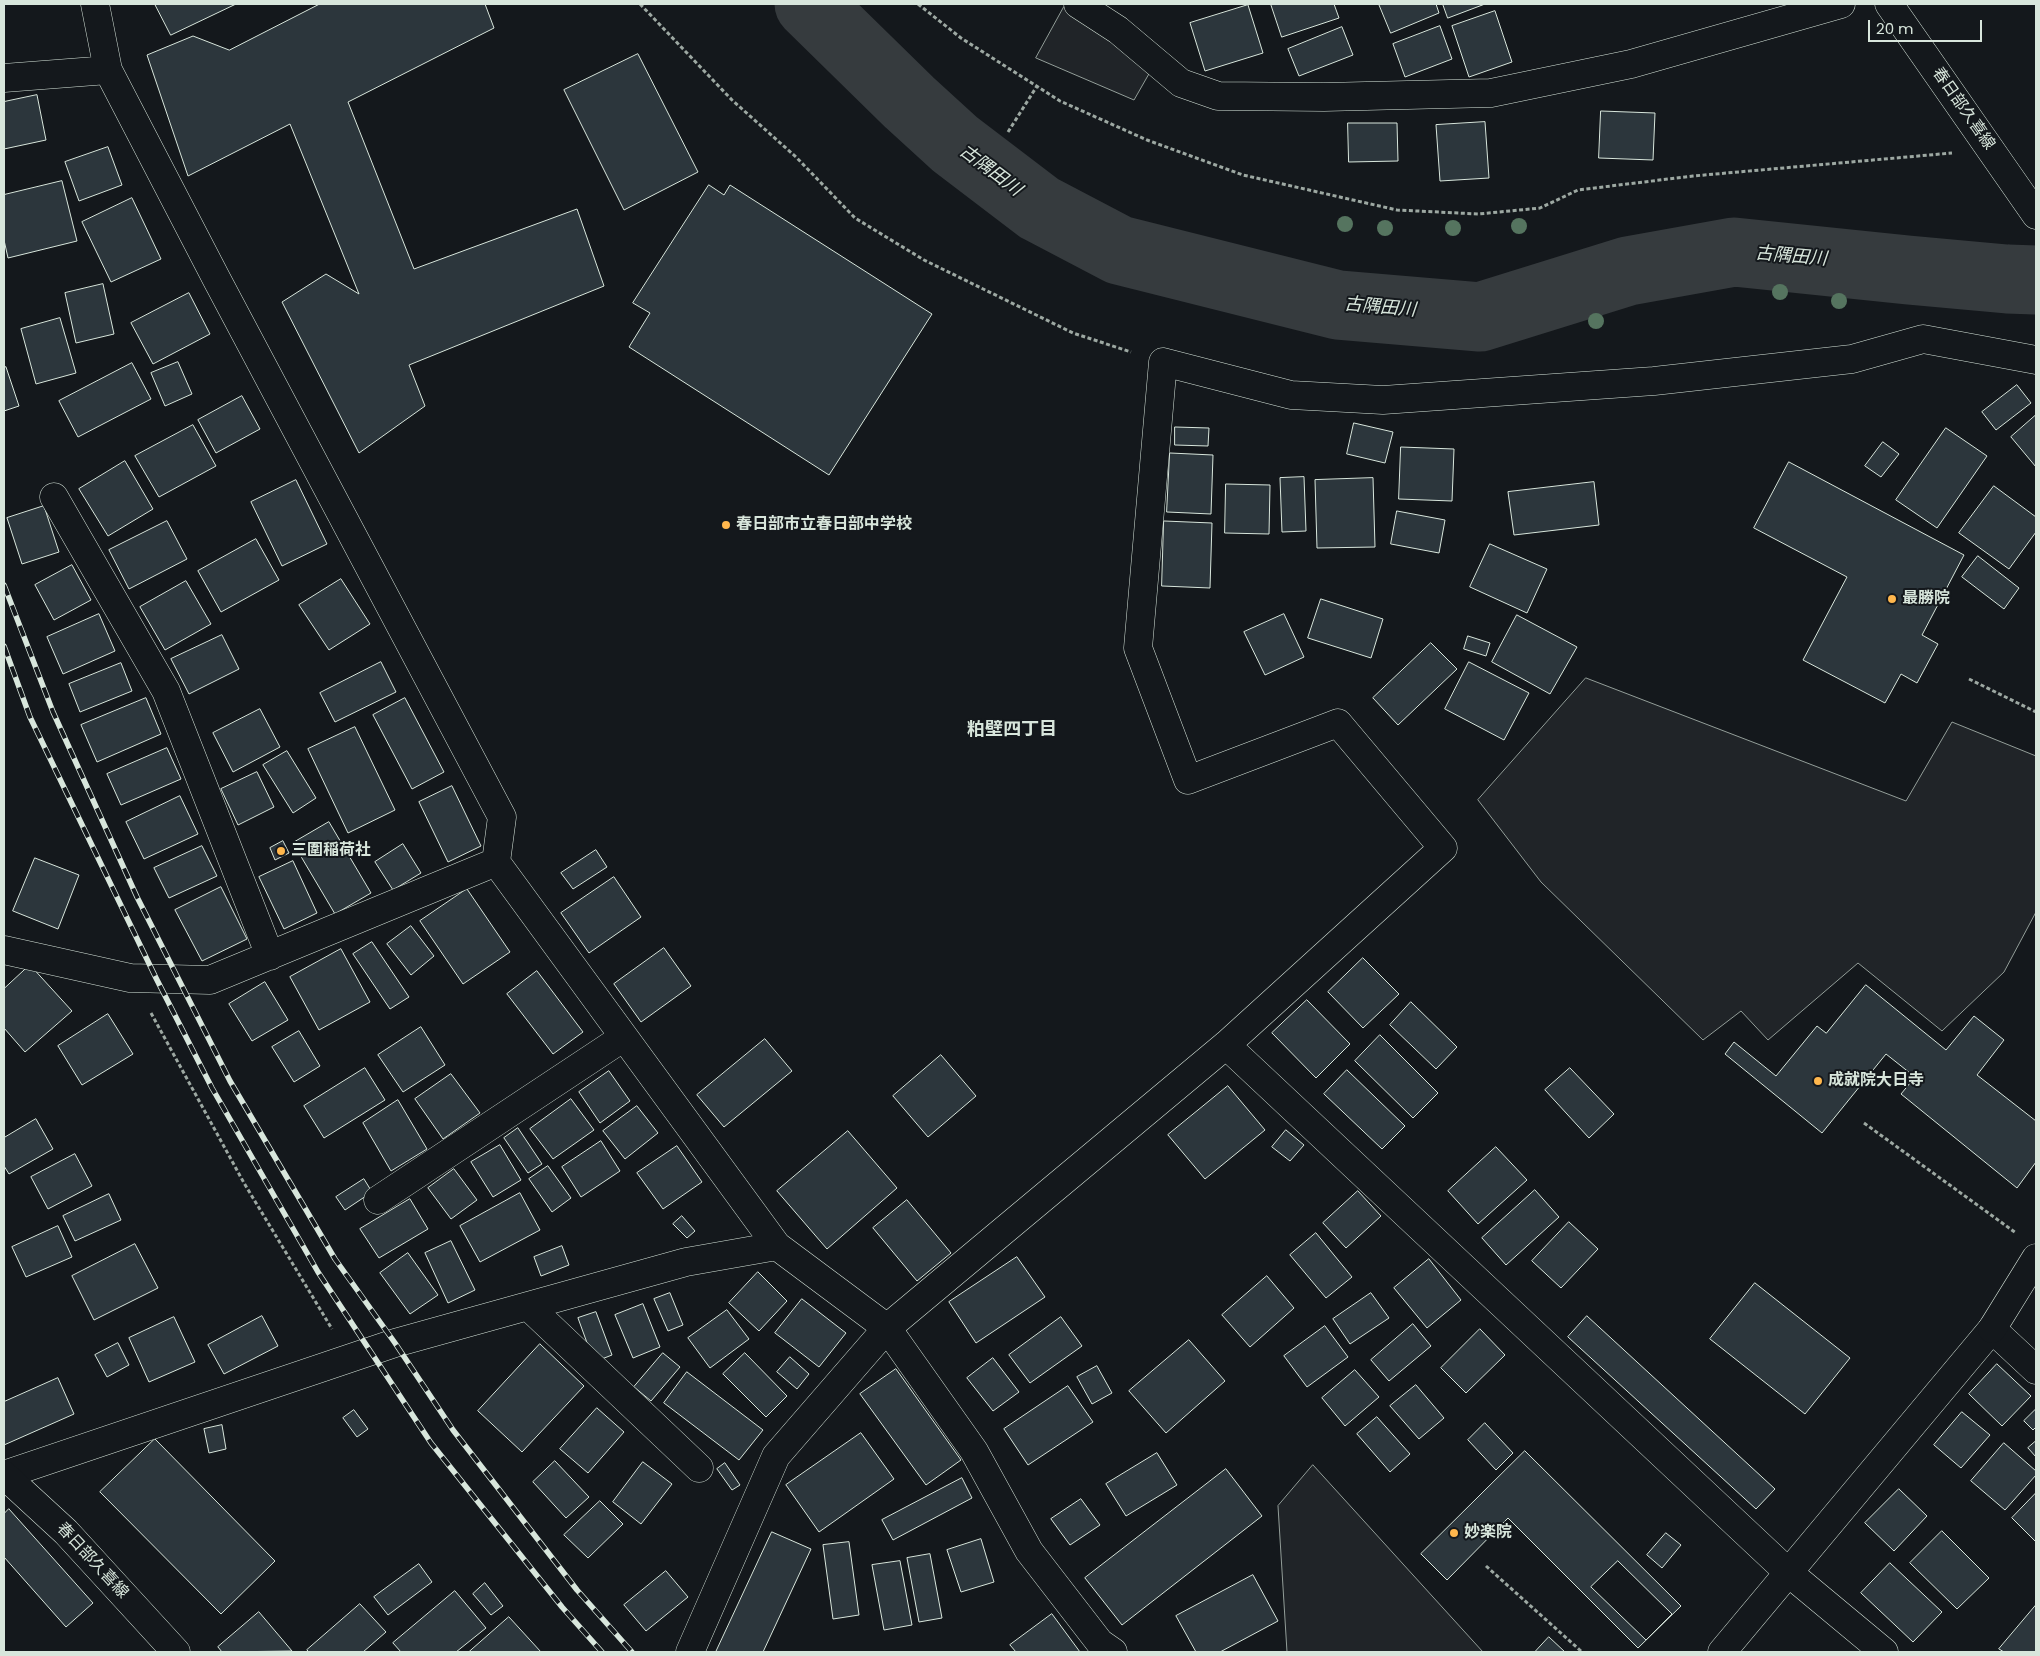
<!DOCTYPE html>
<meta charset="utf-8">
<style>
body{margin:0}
#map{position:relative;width:2040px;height:1656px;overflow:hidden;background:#14181c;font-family:Poppins,sans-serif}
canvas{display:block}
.frame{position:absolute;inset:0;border:5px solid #d8e6dc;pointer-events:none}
.scale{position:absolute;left:1868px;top:20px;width:114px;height:22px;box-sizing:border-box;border:2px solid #d8e6dc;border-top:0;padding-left:6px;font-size:15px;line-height:18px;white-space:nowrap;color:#d8e6dc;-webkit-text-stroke:4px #14181c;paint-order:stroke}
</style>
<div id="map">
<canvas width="2040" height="1656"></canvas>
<div class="frame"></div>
<div class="scale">20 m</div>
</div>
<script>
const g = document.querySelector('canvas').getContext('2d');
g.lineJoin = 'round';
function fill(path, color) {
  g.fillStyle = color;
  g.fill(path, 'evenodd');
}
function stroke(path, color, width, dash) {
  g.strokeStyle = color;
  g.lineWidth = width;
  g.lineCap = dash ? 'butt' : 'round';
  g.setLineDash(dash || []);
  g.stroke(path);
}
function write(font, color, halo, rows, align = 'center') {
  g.font = font + ' Poppins,"Noto Sans JP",sans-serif';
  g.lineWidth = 4;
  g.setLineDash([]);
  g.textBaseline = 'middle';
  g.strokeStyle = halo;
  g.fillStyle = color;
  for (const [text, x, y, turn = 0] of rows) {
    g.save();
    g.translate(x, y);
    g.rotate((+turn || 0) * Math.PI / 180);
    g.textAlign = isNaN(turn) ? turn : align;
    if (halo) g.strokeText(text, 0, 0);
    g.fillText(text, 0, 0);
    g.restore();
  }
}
const green = new Path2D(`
 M 1064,7 L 1106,32 L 1150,72 L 1134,100 L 1036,58 Z
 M 1586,678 L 1906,801 L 1952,722 L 2036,756 L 2036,912 L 2004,972 L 1942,1031 L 1858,963 L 1768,1040 L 1741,1011 L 1703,1040 L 1541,882 L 1478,800 Z
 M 1313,1465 L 1483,1652 L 1287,1652 L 1278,1506 Z`);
const river = new Path2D(`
 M 809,4 L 909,102 L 955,144 L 1039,208 L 1119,250 L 1338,305 L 1480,317 L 1628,271 L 1734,252 L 1908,270 L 2007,279 L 2036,280`);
const building = new Path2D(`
 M 155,4 L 236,4 L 171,35 Z
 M 320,4 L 485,4 L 494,28 L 348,102 L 414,269 L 577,209 L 604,286 L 409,365 L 425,406 L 359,453 L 282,302 L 326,274 L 359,294 L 290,124 L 188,176 L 147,55 L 193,36 L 229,50 Z
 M 1271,4 L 1334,4 L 1339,18 L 1282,37 Z
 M 1379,4 L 1436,4 L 1439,13 L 1391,33 Z
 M 1443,4 L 1485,4 L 1448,18 Z
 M 1248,5 L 1263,53 L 1205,71 L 1190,23 Z
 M 1495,11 L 1512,62 L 1469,77 L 1452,26 Z
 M 1440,26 L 1452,59 L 1405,77 L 1393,44 Z
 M 1342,27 L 1353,55 L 1299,76 L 1288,49 Z
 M 638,54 L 698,172 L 624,210 L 564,90 Z
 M 37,95 L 46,140 L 4,149 L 4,102 Z
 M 1601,111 L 1655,113 L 1653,160 L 1599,158 Z
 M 1485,122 L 1489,178 L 1440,181 L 1436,125 Z
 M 1348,123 L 1397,123 L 1398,161 L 1349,162 Z
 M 108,147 L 122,185 L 79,201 L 65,162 Z
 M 62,181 L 77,241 L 8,258 L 4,240 L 4,195 Z
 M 709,185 L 724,195 L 730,185 L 932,314 L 829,475 L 629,347 L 650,313 L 633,303 Z
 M 132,198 L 161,259 L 111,282 L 82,222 Z
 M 103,284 L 114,334 L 76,343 L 65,293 Z
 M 189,293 L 210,334 L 153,364 L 131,323 Z
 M 60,318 L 76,373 L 36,384 L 21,329 Z
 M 178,362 L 192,394 L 165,406 L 151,373 Z
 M 132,363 L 151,399 L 78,437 L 59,401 Z
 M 6,367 L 19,406 L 4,411 L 4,368 Z
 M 2017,385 L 2031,403 L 1996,430 L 1982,412 Z
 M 242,396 L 260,429 L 216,453 L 198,420 Z
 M 2036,415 L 2036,467 L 2011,437 Z
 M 1354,423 L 1393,432 L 1385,463 L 1347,454 Z
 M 193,425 L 216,466 L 159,497 L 135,456 Z
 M 1175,427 L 1209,428 L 1208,446 L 1175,445 Z
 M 1946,428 L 1987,456 L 1937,528 L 1896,500 Z
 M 1883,442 L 1899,454 L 1881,477 L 1865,466 Z
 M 1401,447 L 1454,449 L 1452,501 L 1399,499 Z
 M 1170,453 L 1213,455 L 1211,514 L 1167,512 Z
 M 125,461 L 153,509 L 108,536 L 79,489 Z
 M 1789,462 L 1964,555 L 1922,635 L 1938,644 L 1917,683 L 1901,674 L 1885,703 L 1803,660 L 1847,577 L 1754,528 Z
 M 1304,477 L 1306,531 L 1282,532 L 1280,478 Z
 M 1373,478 L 1375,547 L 1317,548 L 1315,480 Z
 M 296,480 L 327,544 L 282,566 L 251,502 Z
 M 1594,482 L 1599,525 L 1514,535 L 1508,492 Z
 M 1226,484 L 1270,485 L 1269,534 L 1225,533 Z
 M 1994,486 L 2036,517 L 2036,532 L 2009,569 L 1959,533 Z
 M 44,506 L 59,552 L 22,564 L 7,518 Z
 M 1397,511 L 1445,520 L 1439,553 L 1391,544 Z
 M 167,521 L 187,559 L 129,589 L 109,550 Z
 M 1164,521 L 1212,523 L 1210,588 L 1162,586 Z
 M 256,539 L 279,580 L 221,612 L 198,571 Z
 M 1490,544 L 1547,569 L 1527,613 L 1470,587 Z
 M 1978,556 L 2019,588 L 2004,609 L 1962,577 Z
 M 72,565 L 91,600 L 54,620 L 35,585 Z
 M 341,579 L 370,624 L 329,650 L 299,605 Z
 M 186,581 L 211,624 L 165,650 L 140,607 Z
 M 1321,599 L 1383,619 L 1371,658 L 1308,638 Z
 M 99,614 L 115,651 L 63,674 L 47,637 Z
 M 1284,614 L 1304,657 L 1265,675 L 1244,632 Z
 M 1517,615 L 1577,647 L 1550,694 L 1492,662 Z
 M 222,635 L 239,669 L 189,694 L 171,659 Z
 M 1468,636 L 1490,643 L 1486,656 L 1464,649 Z
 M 1431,643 L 1457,669 L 1398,725 L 1373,698 Z
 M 381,662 L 396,692 L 335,722 L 320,693 Z
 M 1469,662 L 1529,693 L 1504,740 L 1445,709 Z
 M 121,663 L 132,691 L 80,712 L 69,684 Z
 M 146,698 L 161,734 L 97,762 L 81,725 Z
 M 405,698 L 444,772 L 412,789 L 373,715 Z
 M 260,709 L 280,747 L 233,772 L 213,733 Z
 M 355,727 L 395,810 L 348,833 L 308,749 Z
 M 167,748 L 181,779 L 121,805 L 107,774 Z
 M 287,751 L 316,798 L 293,813 L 263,765 Z
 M 257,772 L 274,807 L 238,825 L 221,789 Z
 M 452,786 L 481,846 L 448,862 L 419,802 Z
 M 180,796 L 198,834 L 144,859 L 126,822 Z
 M 329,822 L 371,893 L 335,914 L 293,843 Z
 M 283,841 L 289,853 L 275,860 L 270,848 Z
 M 403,844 L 421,873 L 393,890 L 375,862 Z
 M 202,846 L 217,876 L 169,898 L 154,868 Z
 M 596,850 L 607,867 L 573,889 L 561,873 Z
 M 35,858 L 79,875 L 58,929 L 13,911 Z
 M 293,861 L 317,913 L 284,929 L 259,877 Z
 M 614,877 L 641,917 L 589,953 L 561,913 Z
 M 221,887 L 247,939 L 202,961 L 175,910 Z
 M 467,889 L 510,952 L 463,984 L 420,921 Z
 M 411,926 L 434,956 L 411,975 L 387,944 Z
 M 372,942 L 409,997 L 390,1009 L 353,954 Z
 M 664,948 L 691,986 L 641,1022 L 614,984 Z
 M 341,949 L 370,1002 L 319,1030 L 290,977 Z
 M 1363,958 L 1399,994 L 1363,1028 L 1328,992 Z
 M 30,965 L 72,1011 L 25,1052 L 4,1028 L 4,989 Z
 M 537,971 L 583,1032 L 553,1054 L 507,994 Z
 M 265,982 L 288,1020 L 252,1041 L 229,1004 Z
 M 1866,985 L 1946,1050 L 1974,1016 L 2004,1040 L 1977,1075 L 2036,1121 L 2036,1162 L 2017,1188 L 1901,1094 L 1915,1077 L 1886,1054 L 1822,1133 L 1725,1054 L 1734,1042 L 1776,1076 L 1817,1026 L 1826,1033 Z
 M 1307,1000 L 1350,1044 L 1316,1078 L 1272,1033 Z
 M 1411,1002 L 1457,1047 L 1436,1069 L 1390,1025 Z
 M 108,1014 L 133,1054 L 82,1085 L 58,1046 Z
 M 421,1027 L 445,1065 L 403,1092 L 378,1055 Z
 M 299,1031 L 320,1066 L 294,1082 L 272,1047 Z
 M 1380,1035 L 1438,1093 L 1413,1118 L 1355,1061 Z
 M 765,1039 L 792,1071 L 724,1127 L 697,1095 Z
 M 941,1055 L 976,1096 L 928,1137 L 893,1096 Z
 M 365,1068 L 385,1100 L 324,1138 L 304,1106 Z
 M 1570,1068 L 1614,1114 L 1589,1138 L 1545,1090 Z
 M 1347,1070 L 1405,1126 L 1382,1149 L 1324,1094 Z
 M 609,1071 L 630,1101 L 600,1123 L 579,1092 Z
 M 451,1074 L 480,1113 L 443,1139 L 415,1099 Z
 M 1228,1086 L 1265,1130 L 1205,1179 L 1168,1135 Z
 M 571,1099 L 594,1130 L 553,1159 L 530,1129 Z
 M 398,1100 L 427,1149 L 391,1171 L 363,1123 Z
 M 637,1106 L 658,1133 L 625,1159 L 603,1131 Z
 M 36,1119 L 53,1149 L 9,1174 L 4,1166 L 4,1138 Z
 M 518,1128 L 542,1164 L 528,1173 L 504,1138 Z
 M 1286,1130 L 1304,1145 L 1290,1161 L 1272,1147 Z
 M 848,1131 L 897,1188 L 827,1249 L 777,1191 Z
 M 601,1141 L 620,1171 L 581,1197 L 562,1167 Z
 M 500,1145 L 521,1180 L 493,1197 L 471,1162 Z
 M 677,1146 L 702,1182 L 663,1209 L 637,1173 Z
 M 1496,1147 L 1527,1180 L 1478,1224 L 1448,1191 Z
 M 75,1154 L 92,1186 L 48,1209 L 31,1177 Z
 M 548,1166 L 571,1198 L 552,1212 L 529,1179 Z
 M 454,1169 L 477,1200 L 451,1219 L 428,1188 Z
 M 364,1179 L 372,1192 L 345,1210 L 336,1197 Z
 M 1535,1190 L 1559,1217 L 1506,1265 L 1482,1238 Z
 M 1358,1191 L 1381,1216 L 1346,1248 L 1323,1223 Z
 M 520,1193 L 540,1230 L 480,1262 L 460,1226 Z
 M 109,1194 L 121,1220 L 75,1241 L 63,1216 Z
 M 410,1199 L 428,1229 L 379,1258 L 360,1229 Z
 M 907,1200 L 951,1253 L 917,1281 L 873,1228 Z
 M 682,1216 L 695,1231 L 687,1238 L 673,1224 Z
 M 1569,1222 L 1598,1249 L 1561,1288 L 1532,1261 Z
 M 58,1226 L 72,1257 L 26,1277 L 12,1247 Z
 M 1316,1233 L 1352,1277 L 1326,1298 L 1290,1255 Z
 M 451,1241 L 475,1290 L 448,1303 L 425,1253 Z
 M 135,1244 L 158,1288 L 94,1320 L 72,1276 Z
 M 562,1246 L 569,1265 L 541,1276 L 534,1257 Z
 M 408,1253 L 438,1295 L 410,1314 L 380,1273 Z
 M 1017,1257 L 1045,1297 L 976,1343 L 949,1302 Z
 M 1429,1259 L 1461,1300 L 1427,1328 L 1394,1288 Z
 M 758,1272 L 787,1301 L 759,1331 L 729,1303 Z
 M 1267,1276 L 1294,1308 L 1250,1347 L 1222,1315 Z
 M 1755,1283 L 1850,1358 L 1805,1414 L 1710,1339 Z
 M 670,1293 L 683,1325 L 668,1331 L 654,1299 Z
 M 1371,1293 L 1389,1318 L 1350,1344 L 1333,1319 Z
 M 802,1299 L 846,1333 L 819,1367 L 775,1333 Z
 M 643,1304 L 660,1347 L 633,1358 L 615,1315 Z
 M 727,1310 L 749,1339 L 710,1368 L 688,1338 Z
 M 596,1312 L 612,1355 L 594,1362 L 578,1318 Z
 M 262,1316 L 278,1346 L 224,1374 L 208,1345 Z
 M 1587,1316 L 1775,1489 L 1756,1509 L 1568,1337 Z
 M 174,1317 L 195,1362 L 149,1382 L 129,1338 Z
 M 1061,1317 L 1082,1346 L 1030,1383 L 1009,1355 Z
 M 1413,1324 L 1431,1346 L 1389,1381 L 1371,1360 Z
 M 1325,1326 L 1348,1357 L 1307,1387 L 1284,1356 Z
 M 1480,1329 L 1505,1355 L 1466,1393 L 1441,1368 Z
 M 1189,1340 L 1225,1381 L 1166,1433 L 1129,1391 Z
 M 118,1343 L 129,1365 L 107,1377 L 95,1355 Z
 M 540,1344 L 584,1386 L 522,1452 L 478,1411 Z
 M 663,1353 L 680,1367 L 651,1401 L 634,1387 Z
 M 745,1353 L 787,1396 L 766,1417 L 723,1374 Z
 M 790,1357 L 809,1374 L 797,1389 L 777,1372 Z
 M 993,1358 L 1019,1392 L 993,1411 L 967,1378 Z
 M 1997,1364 L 2031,1396 L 2002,1426 L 1969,1394 Z
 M 1097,1366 L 1112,1393 L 1092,1404 L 1077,1377 Z
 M 896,1369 L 961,1460 L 926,1485 L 860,1394 Z
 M 1355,1370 L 1379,1397 L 1345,1426 L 1322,1398 Z
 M 687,1372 L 763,1430 L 739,1460 L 664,1403 Z
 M 58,1378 L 74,1414 L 4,1445 L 4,1402 Z
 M 1416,1385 L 1444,1418 L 1419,1439 L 1390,1406 Z
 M 1068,1386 L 1093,1422 L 1028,1465 L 1004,1429 Z
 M 597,1408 L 624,1432 L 588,1473 L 560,1449 Z
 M 2036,1409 L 2036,1427 L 2033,1430 L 2024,1421 Z
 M 354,1410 L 368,1429 L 357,1437 L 343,1418 Z
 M 1962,1412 L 1990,1435 L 1961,1468 L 1934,1445 Z
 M 1377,1417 L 1410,1454 L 1390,1472 L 1357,1434 Z
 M 1485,1423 L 1513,1453 L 1496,1470 L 1468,1440 Z
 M 222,1425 L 226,1449 L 209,1453 L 204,1429 Z
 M 861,1433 L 894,1479 L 819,1532 L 786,1485 Z
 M 155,1439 L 275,1561 L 221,1614 L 100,1492 Z
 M 2036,1441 L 2036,1457 L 2028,1448 Z
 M 2004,1443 L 2036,1471 L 2036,1475 L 2005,1510 L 1971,1481 Z
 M 1525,1451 L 1681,1606 L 1638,1648 L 1508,1518 L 1447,1580 L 1421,1554 Z
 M 1157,1453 L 1177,1485 L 1126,1516 L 1106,1484 Z
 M 555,1461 L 589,1497 L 566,1518 L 533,1482 Z
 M 643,1462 L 672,1484 L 641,1524 L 613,1502 Z
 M 725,1463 L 740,1485 L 732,1490 L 717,1469 Z
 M 1226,1469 L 1262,1516 L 1122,1625 L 1085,1578 Z
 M 962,1478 L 972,1498 L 893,1540 L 882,1520 Z
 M 1899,1489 L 1927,1516 L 1894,1551 L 1865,1523 Z
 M 2036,1493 L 2036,1542 L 2012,1518 Z
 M 1081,1499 L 1100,1525 L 1070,1545 L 1051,1519 Z
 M 600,1501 L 623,1524 L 588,1558 L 564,1535 Z
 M 9,1509 L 93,1603 L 66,1627 L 4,1557 L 4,1514 Z
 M 1942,1531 L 1989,1578 L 1957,1609 L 1910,1563 Z
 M 772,1532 L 811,1549 L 763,1652 L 716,1652 Z
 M 1666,1533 L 1681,1545 L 1662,1568 L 1647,1555 Z
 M 981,1539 L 994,1582 L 961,1592 L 947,1550 Z
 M 849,1542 L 859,1615 L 833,1619 L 823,1545 Z
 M 930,1554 L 942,1618 L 919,1622 L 907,1558 Z
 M 900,1561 L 912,1625 L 884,1630 L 872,1565 Z
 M 1618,1561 L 1672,1614 L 1646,1640 L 1591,1587 Z
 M 1890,1563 L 1942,1612 L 1913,1642 L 1861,1593 Z
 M 419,1564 L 432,1582 L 388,1615 L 374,1597 Z
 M 666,1571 L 688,1597 L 646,1631 L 624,1605 Z
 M 1253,1575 L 1278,1621 L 1220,1652 L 1196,1652 L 1176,1616 Z
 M 485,1583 L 503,1606 L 491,1615 L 473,1594 Z
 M 455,1591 L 486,1628 L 456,1652 L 401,1652 L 393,1643 Z
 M 360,1604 L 386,1632 L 363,1652 L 309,1652 L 307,1650 Z
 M 2036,1605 L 2036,1652 L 2004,1652 L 1999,1649 Z
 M 259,1612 L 292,1651 L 222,1652 L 218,1647 Z
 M 1052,1614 L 1080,1652 L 1016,1652 L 1010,1645 Z
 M 509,1617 L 541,1652 L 469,1652 Z
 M 1549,1637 L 1565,1652 L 1535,1652 Z`);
const path = new Path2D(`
 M 640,4 L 732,100 L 796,157 L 855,218 L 924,260 L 1073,333 L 1131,352
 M 918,4 L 961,38 L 1060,101 L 1147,140 L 1243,175 L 1397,210 L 1478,214 L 1540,208 L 1578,190 L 1693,176 L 1952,153
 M 1008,132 L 1037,86
 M 1969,679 L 2036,712
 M 151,1013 L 244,1183 L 332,1329
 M 1864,1123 L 2016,1233
 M 1486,1566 L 1582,1652`);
const street = new Path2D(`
 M 95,4 L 108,70
 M 1078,4 L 1118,30 L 1181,83 L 1218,96 L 1324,97 L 1491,93 L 1631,64 L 1841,4
 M 4,78 L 108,70 L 216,278 L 502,817 L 496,862 L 777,1246 L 887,1328 L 974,1451 L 1029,1551 L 1100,1643 L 1113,1652
 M 54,497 L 166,691 L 270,956
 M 4,950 L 130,978 L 210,980 L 496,862
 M 1226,1045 L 1789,1573 L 1884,1652
 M 378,1200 L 624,1037
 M 528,1306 L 699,1468
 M 4,1475 L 395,1343 L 686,1262 L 777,1246
 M 690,1652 L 776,1456 L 887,1328 L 1226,1045 L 1443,848 L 1338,723 L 1188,780 L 1138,648 L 1163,362 L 1291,395 L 1383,400 L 1654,381 L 1852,359 L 1923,339 L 2036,360
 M 1722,1652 L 1992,1329 L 2036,1370`);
const secondary = new Path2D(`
 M 1992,1329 L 2036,1258`);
const primary = new Path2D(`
 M 1889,4 L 2036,215
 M 4,1475 L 66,1532 L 176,1652`);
const rail = new Path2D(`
 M 4,585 L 53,712 L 137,897 L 230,1081 L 335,1259 L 395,1343 L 453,1430 L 577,1590 L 632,1652
 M 4,646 L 30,717 L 156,978 L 212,1088 L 318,1272 L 431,1443 L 562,1607 L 602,1652`);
const trees = [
 [1345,224],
 [1519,226],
 [1385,228],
 [1453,228],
 [1780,292],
 [1839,301],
 [1596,321]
];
const markers = [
 [726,525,5,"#ffb74d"],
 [1892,599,5,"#ffb74d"],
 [281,851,5,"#ffb74d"],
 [1818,1081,5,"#ffb74d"],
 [1454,1533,5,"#ffb74d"]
];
const streetNames = [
 ["春日部久喜線",1963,109,55],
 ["春日部久喜線",92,1561,47]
];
const poiNames = [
 ["春日部市立春日部中学校",736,525],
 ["最勝院",1902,599],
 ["三圍稲荷社",291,851],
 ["成就院大日寺",1828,1081],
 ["妙楽院",1464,1533]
];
const waterNames = [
 ["古隅田川",990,171,37],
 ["古隅田川",1791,257,5],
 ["古隅田川",1380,308,5]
];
const neighbourhoodNames = [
 ["粕壁四丁目",1012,730]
];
fill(green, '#202428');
stroke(green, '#939e99', 1);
stroke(river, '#363b3e', 69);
fill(building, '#2c363c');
stroke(building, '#d8e6dc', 1);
stroke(street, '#d8e6dc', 29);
stroke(secondary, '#d8e6dc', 29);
stroke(primary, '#d8e6dc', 29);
stroke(path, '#9da8a2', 3, [4, 2.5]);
stroke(street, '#14181c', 28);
stroke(secondary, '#14181c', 28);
stroke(primary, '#14181c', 28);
stroke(rail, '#d8e6dc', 5.5);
stroke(rail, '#14181c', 4, [11]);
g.fillStyle = '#55745f';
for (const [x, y] of trees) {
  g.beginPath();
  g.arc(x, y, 8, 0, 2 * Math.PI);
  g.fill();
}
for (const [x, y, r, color] of markers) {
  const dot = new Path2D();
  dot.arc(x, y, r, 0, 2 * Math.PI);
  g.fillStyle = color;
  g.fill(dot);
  stroke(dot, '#14181c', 2);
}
write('16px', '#d8e6dc', '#14181c', streetNames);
write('bold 16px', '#d8e6dc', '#14181c', poiNames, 'left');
write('italic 18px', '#d8e6dc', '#14181c', waterNames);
write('bold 18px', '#d8e6dc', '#14181c', neighbourhoodNames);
</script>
